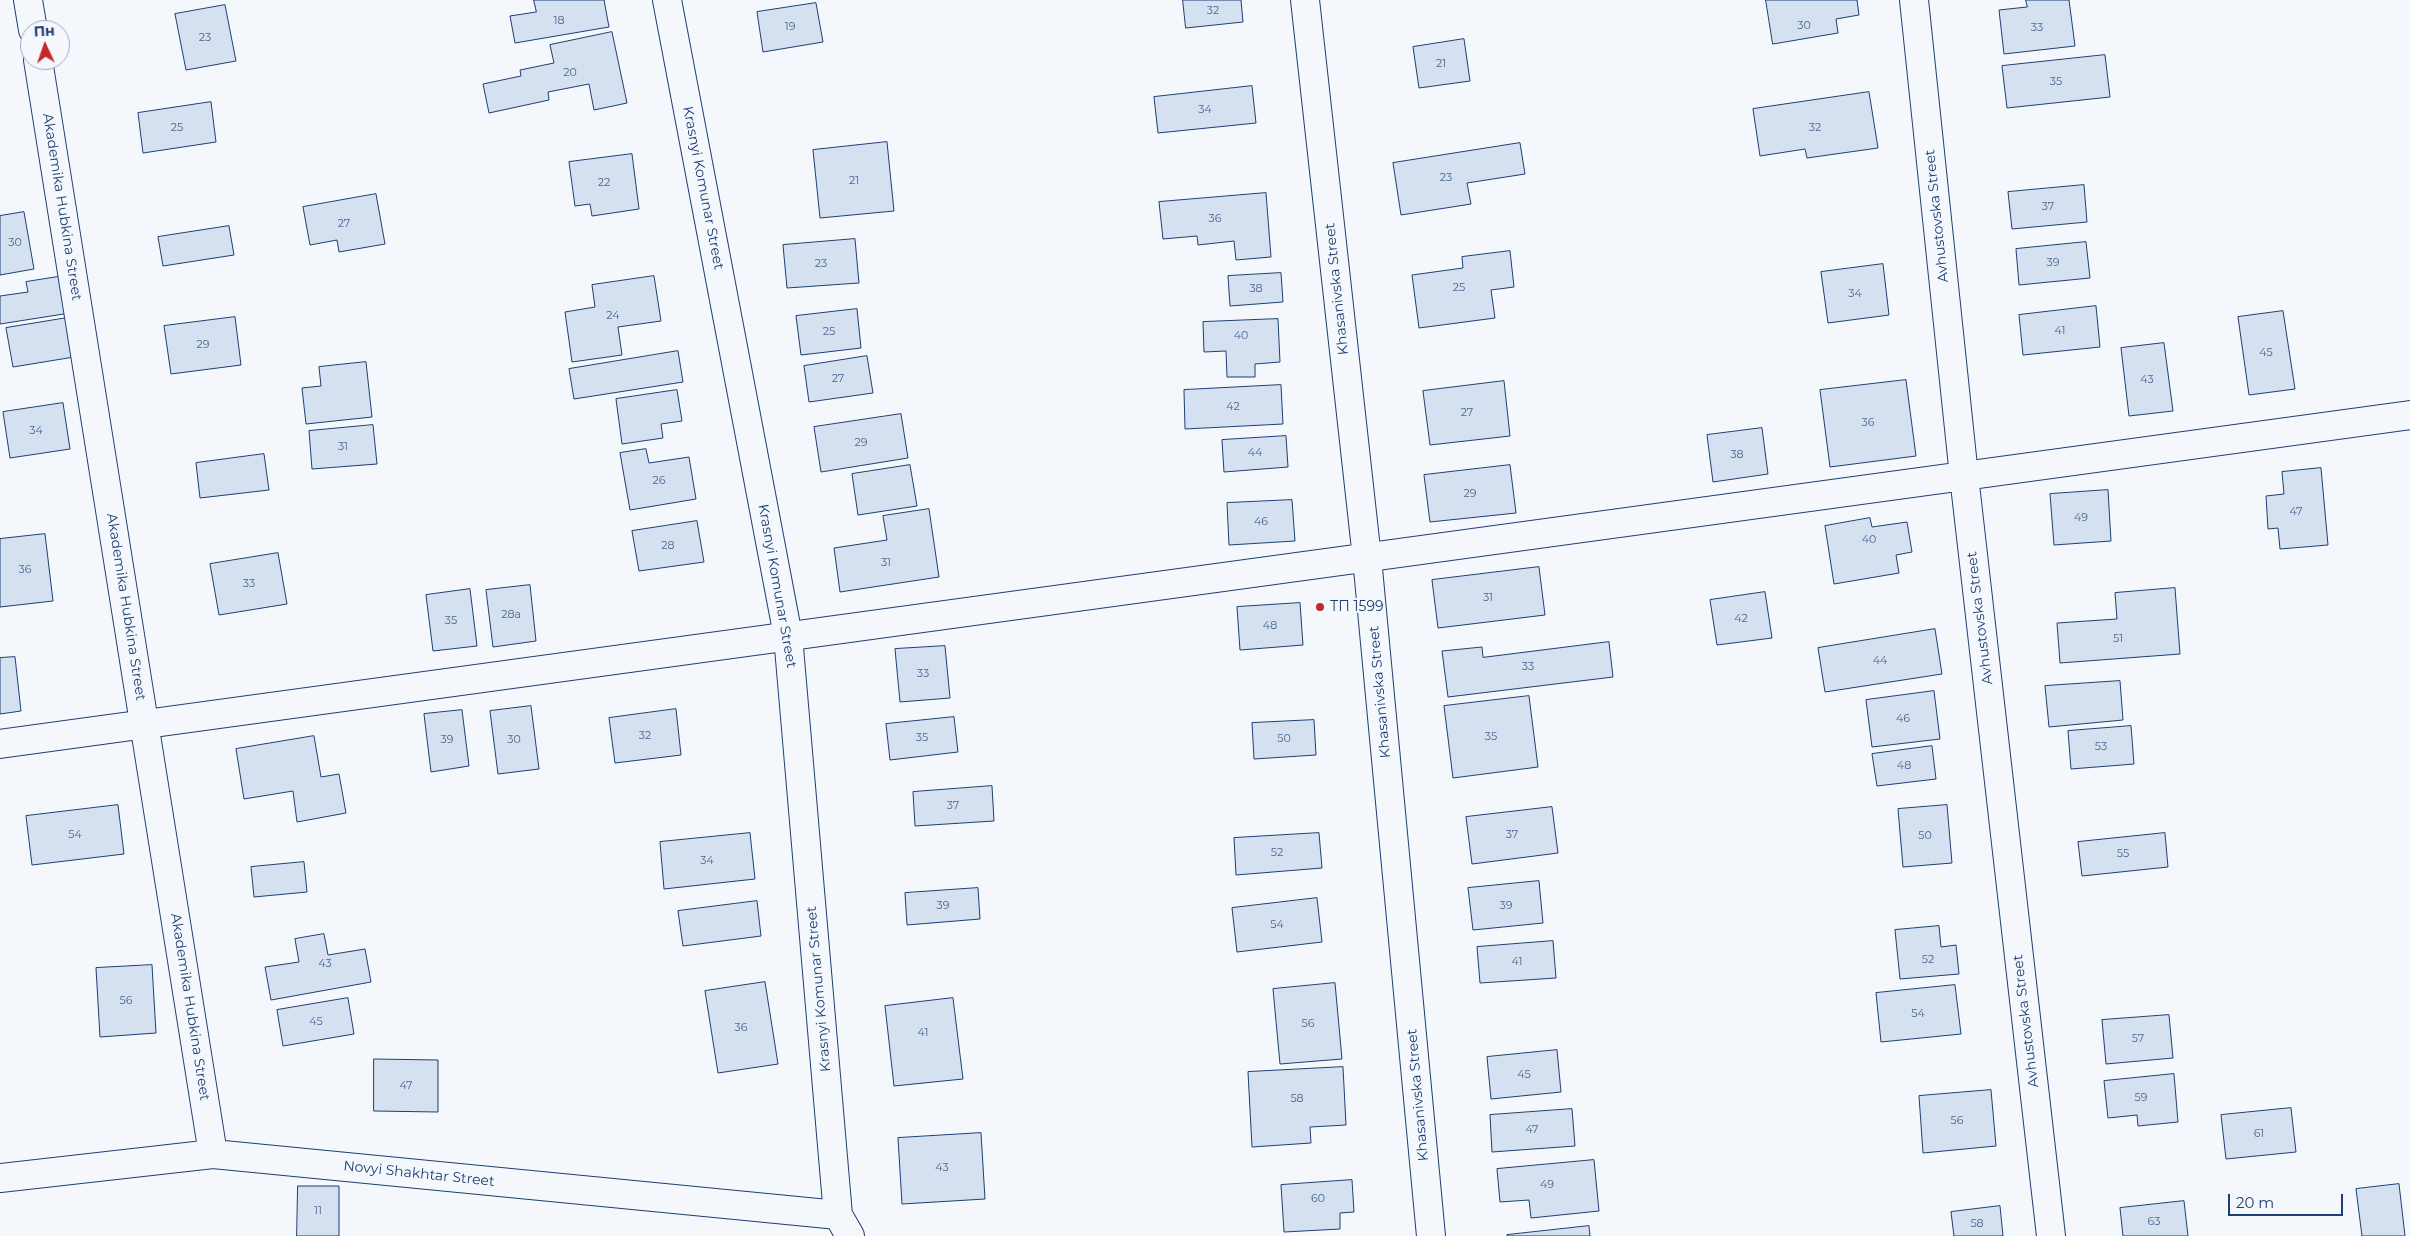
<!DOCTYPE html>
<meta charset="utf-8">
<style>
body{margin:0}
#map{position:relative;width:2410px;height:1236px;overflow:hidden;background:#f4f7fb;font-family:Montserrat,sans-serif}
canvas{display:block}
.north{position:absolute;left:20px;top:20px;width:50px;height:50px;box-sizing:border-box;background:#f4f7fb;border:1px solid #9eadc5;border-radius:50%;rotate:357deg;font-size:14px;font-weight:700;line-height:20px;text-align:center;color:#1d3f73}
.north::after{content:'';display:block;margin:auto;width:18px;height:22px;background:#c62828;clip-path:polygon(50% 0,100% 100%,50% 72%,0 100%)}
.scale{position:absolute;left:2228px;top:1194px;width:115px;height:22px;box-sizing:border-box;border:2px solid #1d3f73;border-top:0;padding-left:6px;font-size:15px;line-height:18px;white-space:nowrap;color:#1d3f73;-webkit-text-stroke:4px #f4f7fb;paint-order:stroke}
</style>
<div id="map">
<canvas width="2410" height="1236"></canvas>
<div class="north">Пн</div>
<div class="scale">20 m</div>
</div>
<script>
const g = document.querySelector('canvas').getContext('2d');
g.lineJoin = 'round';
function fill(path, color) {
  g.fillStyle = color;
  g.fill(path, 'evenodd');
}
function stroke(path, color, width, dash) {
  g.strokeStyle = color;
  g.lineWidth = width;
  g.lineCap = dash ? 'butt' : 'round';
  g.setLineDash(dash || []);
  g.stroke(path);
}
function write(font, color, halo, rows, align = 'center') {
  g.font = font + ' Montserrat,sans-serif';
  g.lineWidth = 4;
  g.setLineDash([]);
  g.textBaseline = 'middle';
  g.strokeStyle = halo;
  g.fillStyle = color;
  for (const [text, x, y, turn = 0] of rows) {
    g.save();
    g.translate(x, y);
    g.rotate((+turn || 0) * Math.PI / 180);
    g.textAlign = isNaN(turn) ? turn : align;
    if (halo) g.strokeText(text, 0, 0);
    g.fillText(text, 0, 0);
    g.restore();
  }
}
const building = new Path2D(`
 M 534,0 L 604,0 L 609,27 L 515,43 L 510,16 L 536,12 Z
 M 1183,0 L 1241,0 L 1243,22 L 1186,28 Z
 M 1766,0 L 1857,0 L 1859,15 L 1836,19 L 1838,33 L 1773,44 Z
 M 2026,0 L 2069,0 L 2075,46 L 2004,54 L 1999,10 L 2027,7 Z
 M 816,3 L 823,42 L 763,52 L 757,12 Z
 M 225,5 L 236,61 L 186,70 L 175,14 Z
 M 612,32 L 627,103 L 594,110 L 589,84 L 548,92 L 549,100 L 489,113 L 483,84 L 521,76 L 520,70 L 554,63 L 550,45 Z
 M 1464,39 L 1470,81 L 1419,88 L 1413,47 Z
 M 2105,55 L 2110,97 L 2007,108 L 2002,66 Z
 M 1252,86 L 1256,123 L 1158,133 L 1154,97 Z
 M 1869,92 L 1878,148 L 1807,158 L 1805,149 L 1760,156 L 1753,109 Z
 M 211,102 L 216,142 L 143,153 L 138,113 Z
 M 887,142 L 894,211 L 820,218 L 813,150 Z
 M 1520,143 L 1525,174 L 1467,183 L 1471,204 L 1401,215 L 1393,163 Z
 M 632,154 L 639,209 L 592,216 L 590,204 L 575,206 L 569,162 Z
 M 2084,185 L 2087,222 L 2012,229 L 2008,192 Z
 M 1266,193 L 1271,257 L 1236,260 L 1234,241 L 1198,245 L 1197,236 L 1163,239 L 1159,202 Z
 M 376,194 L 385,244 L 339,252 L 337,240 L 310,245 L 303,207 Z
 M 24,212 L 34,269 L 0,275 L 0,216 Z
 M 229,226 L 234,255 L 163,266 L 158,237 Z
 M 855,239 L 859,283 L 787,288 L 783,245 Z
 M 2086,242 L 2090,278 L 2019,285 L 2016,249 Z
 M 1510,251 L 1514,287 L 1491,290 L 1495,318 L 1419,328 L 1412,275 L 1463,268 L 1462,257 Z
 M 1883,264 L 1889,315 L 1828,323 L 1821,272 Z
 M 1281,273 L 1283,302 L 1230,306 L 1228,276 Z
 M 64,276 L 70,313 L 0,324 L 0,296 L 28,292 L 26,282 Z
 M 654,276 L 661,321 L 618,327 L 622,355 L 572,362 L 565,312 L 595,307 L 592,285 Z
 M 2096,306 L 2100,347 L 2023,355 L 2019,315 Z
 M 857,309 L 861,348 L 801,355 L 796,316 Z
 M 2283,311 L 2295,389 L 2249,395 L 2238,317 Z
 M 235,317 L 241,365 L 171,374 L 164,326 Z
 M 67,318 L 74,357 L 13,367 L 6,328 Z
 M 1278,319 L 1280,362 L 1255,364 L 1255,377 L 1227,377 L 1226,351 L 1204,352 L 1203,322 Z
 M 2164,343 L 2173,411 L 2129,416 L 2121,348 Z
 M 678,351 L 683,382 L 574,399 L 569,369 Z
 M 867,356 L 873,393 L 809,402 L 804,366 Z
 M 366,362 L 372,417 L 306,424 L 302,388 L 321,386 L 319,367 Z
 M 1906,380 L 1916,456 L 1830,467 L 1820,390 Z
 M 1504,381 L 1510,436 L 1430,445 L 1423,391 Z
 M 1281,385 L 1283,424 L 1185,429 L 1184,390 Z
 M 677,390 L 682,421 L 661,424 L 663,438 L 622,444 L 616,399 Z
 M 63,403 L 70,449 L 10,458 L 3,412 Z
 M 901,414 L 908,458 L 821,472 L 814,427 Z
 M 373,425 L 377,464 L 312,469 L 309,431 Z
 M 1762,428 L 1768,474 L 1713,482 L 1707,435 Z
 M 1286,436 L 1288,467 L 1224,472 L 1222,440 Z
 M 646,449 L 649,463 L 689,457 L 696,499 L 630,510 L 620,453 Z
 M 264,454 L 269,490 L 200,498 L 196,463 Z
 M 910,465 L 917,506 L 858,515 L 852,474 Z
 M 1510,465 L 1516,513 L 1430,522 L 1424,475 Z
 M 2321,468 L 2328,545 L 2280,549 L 2278,528 L 2268,529 L 2266,496 L 2284,494 L 2282,472 Z
 M 2108,490 L 2111,541 L 2054,545 L 2050,494 Z
 M 1292,500 L 1295,541 L 1229,545 L 1227,503 Z
 M 929,509 L 939,577 L 840,592 L 834,548 L 887,540 L 883,516 Z
 M 1870,518 L 1872,527 L 1907,522 L 1912,552 L 1896,555 L 1899,573 L 1834,584 L 1825,526 Z
 M 697,521 L 704,562 L 639,571 L 632,531 Z
 M 45,534 L 53,601 L 0,607 L 0,539 Z
 M 278,553 L 287,604 L 219,615 L 210,564 Z
 M 1539,567 L 1545,615 L 1438,628 L 1432,580 Z
 M 530,585 L 536,641 L 493,647 L 486,590 Z
 M 2175,588 L 2180,654 L 2060,663 L 2057,623 L 2117,619 L 2115,593 Z
 M 470,589 L 477,646 L 433,651 L 426,595 Z
 M 1765,592 L 1772,638 L 1717,645 L 1710,600 Z
 M 1300,603 L 1303,645 L 1240,650 L 1237,607 Z
 M 1935,629 L 1942,674 L 1825,692 L 1818,648 Z
 M 1609,642 L 1613,677 L 1448,697 L 1442,651 L 1482,647 L 1483,657 Z
 M 945,646 L 950,698 L 900,702 L 895,649 Z
 M 15,657 L 21,711 L 0,714 L 0,658 Z
 M 2120,681 L 2123,720 L 2049,727 L 2045,686 Z
 M 1934,691 L 1940,739 L 1872,747 L 1866,700 Z
 M 1529,696 L 1538,767 L 1453,778 L 1444,706 Z
 M 531,706 L 539,769 L 498,774 L 490,711 Z
 M 676,709 L 681,755 L 615,763 L 609,718 Z
 M 462,710 L 469,766 L 431,772 L 424,714 Z
 M 954,717 L 958,752 L 890,760 L 886,724 Z
 M 1314,720 L 1316,755 L 1254,759 L 1252,723 Z
 M 2131,726 L 2134,764 L 2071,769 L 2068,731 Z
 M 314,736 L 321,777 L 339,774 L 346,813 L 297,822 L 293,791 L 244,799 L 236,749 Z
 M 1932,746 L 1936,779 L 1877,786 L 1872,754 Z
 M 992,786 L 994,821 L 915,826 L 913,792 Z
 M 118,805 L 124,854 L 32,865 L 26,816 Z
 M 1947,805 L 1952,863 L 1903,867 L 1898,809 Z
 M 1552,807 L 1558,853 L 1472,864 L 1466,817 Z
 M 750,833 L 755,879 L 664,889 L 660,842 Z
 M 1319,833 L 1322,868 L 1236,875 L 1234,838 Z
 M 2165,833 L 2168,867 L 2082,876 L 2078,842 Z
 M 304,862 L 307,892 L 254,897 L 251,867 Z
 M 1539,881 L 1543,923 L 1473,930 L 1468,888 Z
 M 978,888 L 980,919 L 907,925 L 905,893 Z
 M 1317,898 L 1322,942 L 1237,952 L 1232,908 Z
 M 757,901 L 761,936 L 683,946 L 678,911 Z
 M 1939,926 L 1941,947 L 1956,945 L 1959,974 L 1900,979 L 1895,930 Z
 M 324,934 L 328,955 L 365,949 L 371,982 L 271,1000 L 265,967 L 299,962 L 295,939 Z
 M 1553,941 L 1556,978 L 1480,983 L 1477,947 Z
 M 152,965 L 156,1033 L 100,1037 L 96,968 Z
 M 765,982 L 778,1064 L 718,1073 L 705,991 Z
 M 1335,983 L 1342,1059 L 1280,1064 L 1273,989 Z
 M 1955,985 L 1961,1034 L 1881,1042 L 1876,993 Z
 M 348,998 L 354,1034 L 283,1046 L 277,1010 Z
 M 953,998 L 963,1079 L 894,1086 L 885,1006 Z
 M 2169,1015 L 2173,1058 L 2106,1064 L 2102,1020 Z
 M 1557,1050 L 1561,1092 L 1491,1099 L 1487,1057 Z
 M 374,1059 L 438,1060 L 438,1112 L 374,1111 Z
 M 1343,1067 L 1346,1125 L 1310,1127 L 1311,1143 L 1252,1147 L 1248,1072 Z
 M 2174,1074 L 2178,1122 L 2138,1126 L 2137,1115 L 2108,1118 L 2104,1081 Z
 M 1991,1090 L 1996,1146 L 1923,1153 L 1919,1096 Z
 M 2291,1108 L 2296,1152 L 2226,1159 L 2221,1115 Z
 M 1572,1109 L 1575,1146 L 1492,1152 L 1490,1115 Z
 M 981,1133 L 985,1199 L 902,1204 L 898,1138 Z
 M 1594,1160 L 1599,1211 L 1531,1218 L 1529,1200 L 1500,1202 L 1497,1169 Z
 M 1352,1180 L 1354,1212 L 1340,1213 L 1340,1229 L 1284,1232 L 1281,1185 Z
 M 2399,1184 L 2405,1236 L 2362,1236 L 2356,1189 Z
 M 298,1186 L 339,1186 L 339,1236 L 297,1236 Z
 M 2184,1201 L 2188,1236 L 2123,1236 L 2120,1208 Z
 M 2000,1206 L 2003,1236 L 1954,1236 L 1951,1212 Z
 M 1589,1226 L 1590,1236 L 1507,1236 L 1507,1235 Z`);
const street = new Path2D(`
 M 28,0 L 33,30
 M 667,0 L 788,636 L 838,1215 L 850,1236
 M 1305,0 L 1367,558 L 1431,1236
 M 1914,0 L 1964,476 L 2051,1236
 M 38,60 L 213,1154
 M 0,744 L 2410,415
 M 0,1178 L 213,1154 L 838,1215`);
const markers = [
 [1320,607,5,"#c62828"]
];
const numberNames = [
 ["32",1213,11],
 ["18",559,21],
 ["30",1804,26],
 ["19",790,27],
 ["33",2037,28],
 ["23",205,38],
 ["21",1441,64],
 ["20",570,73],
 ["35",2056,82],
 ["34",1205,110],
 ["25",177,128],
 ["32",1815,128],
 ["23",1446,178],
 ["21",854,181],
 ["22",604,183],
 ["37",2048,207],
 ["36",1215,219],
 ["27",344,224],
 ["30",15,243],
 ["39",2053,263],
 ["23",821,264],
 ["25",1459,288],
 ["38",1256,289],
 ["34",1855,294],
 ["24",613,316],
 ["41",2060,331],
 ["25",829,332],
 ["40",1241,336],
 ["29",203,345],
 ["45",2266,353],
 ["27",838,379],
 ["43",2147,380],
 ["42",1233,407],
 ["27",1467,413],
 ["36",1868,423],
 ["34",36,431],
 ["29",861,443],
 ["31",343,447],
 ["44",1255,453],
 ["38",1737,455],
 ["26",659,481],
 ["29",1470,494],
 ["47",2296,512],
 ["49",2081,518],
 ["46",1261,522],
 ["40",1869,540],
 ["28",668,546],
 ["31",886,563],
 ["36",25,570],
 ["33",249,584],
 ["31",1488,598],
 ["28а",511,615],
 ["42",1741,619],
 ["35",451,621],
 ["48",1270,626],
 ["51",2118,639],
 ["44",1880,661],
 ["33",1528,667],
 ["33",923,674],
 ["46",1903,719],
 ["32",645,736],
 ["35",1491,737],
 ["35",922,738],
 ["50",1284,739],
 ["39",447,740],
 ["30",514,740],
 ["53",2101,747],
 ["48",1904,766],
 ["37",953,806],
 ["54",75,835],
 ["37",1512,835],
 ["50",1925,836],
 ["52",1277,853],
 ["55",2123,854],
 ["34",707,861],
 ["39",943,906],
 ["39",1506,906],
 ["54",1277,925],
 ["52",1928,960],
 ["41",1517,962],
 ["43",325,964],
 ["56",126,1001],
 ["54",1918,1014],
 ["45",316,1022],
 ["56",1308,1024],
 ["36",741,1028],
 ["41",923,1033],
 ["57",2138,1039],
 ["45",1524,1075],
 ["47",406,1086],
 ["59",2141,1098],
 ["58",1297,1099],
 ["56",1957,1121],
 ["47",1532,1130],
 ["61",2259,1134],
 ["43",942,1168],
 ["49",1547,1185],
 ["60",1318,1199],
 ["11",318,1211],
 ["63",2154,1222],
 ["58",1977,1224]
];
const streetNames = [
 ["Krasnyi Komunar Street",703,188,79],
 ["Akademika Hubkina Street",62,207,81],
 ["Avhustovska Street",1937,216,-96],
 ["Khasanivska Street",1337,289,-96],
 ["Krasnyi Komunar Street",777,586,80],
 ["Akademika Hubkina Street",126,607,81],
 ["Avhustovska Street",1980,618,-97],
 ["Khasanivska Street",1380,692,-95],
 ["Krasnyi Komunar Street",819,989,-95],
 ["Akademika Hubkina Street",190,1007,81],
 ["Avhustovska Street",2026,1021,-97],
 ["Khasanivska Street",1418,1095,-95],
 ["Novyi Shakhtar Street",419,1174,6]
];
const poiNames = [
 ["ТП 1599",1330,607]
];
fill(building, '#d5e0f0');
stroke(building, '#1d3f73', 1);
stroke(street, '#1d3f73', 30);
stroke(street, '#f4f7fb', 28);
for (const [x, y, r, color] of markers) {
  const dot = new Path2D();
  dot.arc(x, y, r, 0, 2 * Math.PI);
  g.fillStyle = color;
  g.fill(dot);
  stroke(dot, '#f4f7fb', 2);
}
write('11px', '#4b6792', null, numberNames);
write('14px', '#1d3f73', '#f4f7fb', streetNames);
write('14px', '#1d3f73', '#f4f7fb', poiNames, 'left');
</script>
